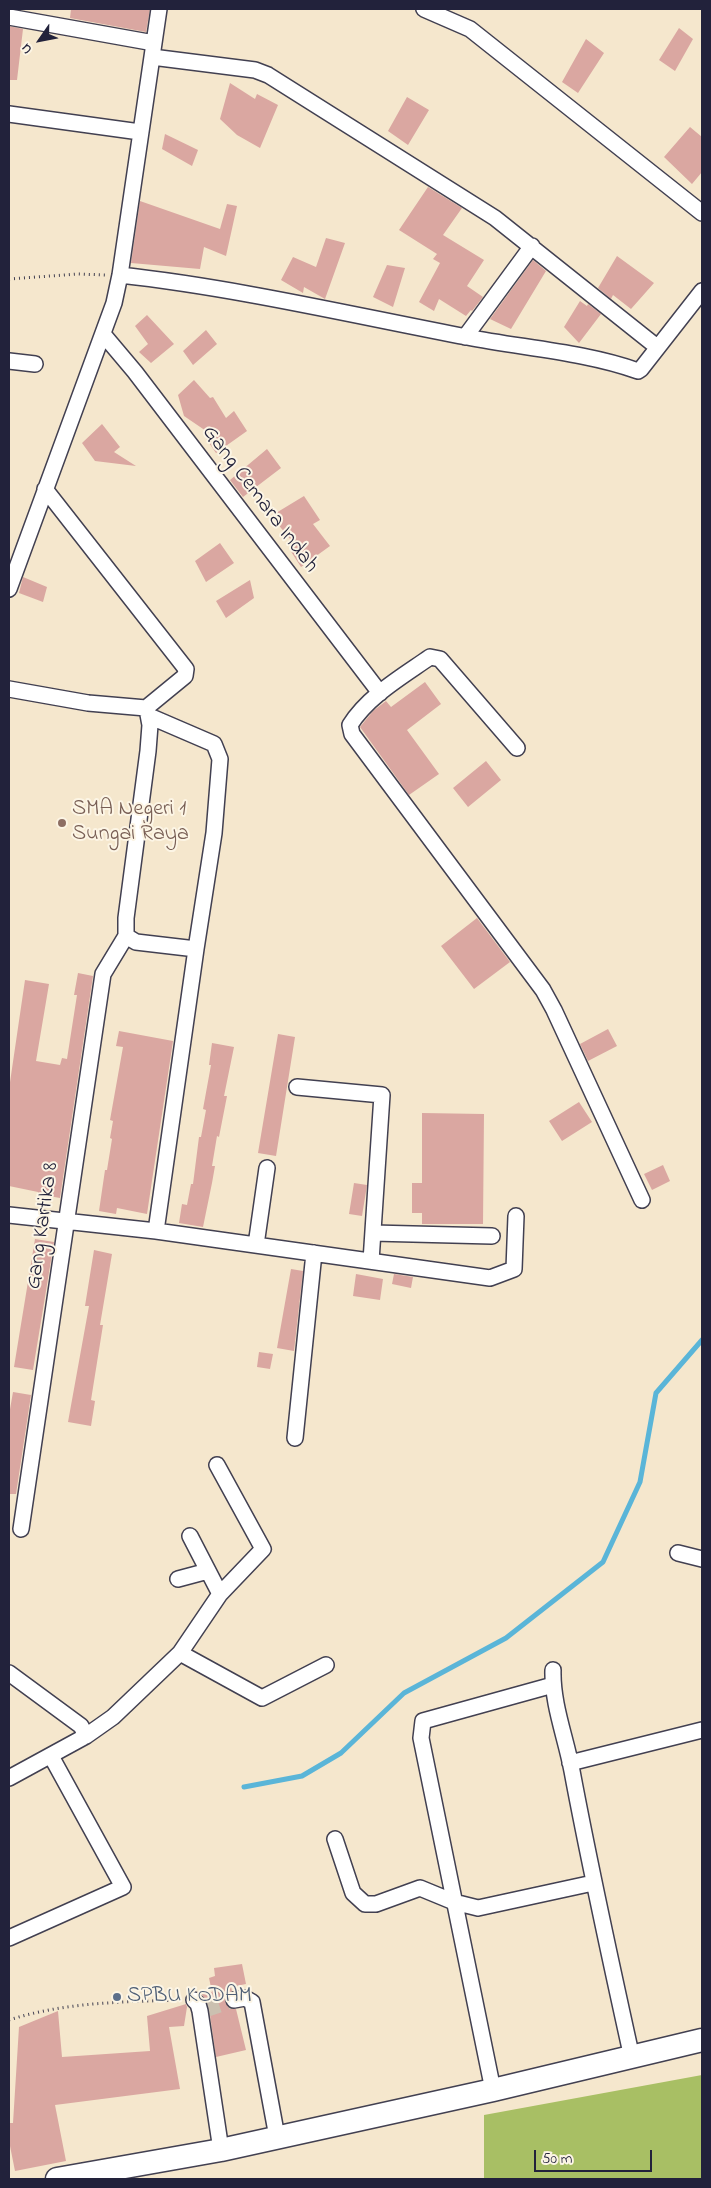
<!DOCTYPE html>
<style>
body{margin:0}
#map{position:relative;width:711px;height:2188px;overflow:hidden;background:#f5e7cd;font-family:"Indie Flower",sans-serif}
canvas{display:block}
.frame{position:absolute;inset:0;border:10px solid #22223b;pointer-events:none}
.north{position:absolute;left:15px;top:15px;width:50px;height:50px;-webkit-text-stroke:4px #fcf5e5;paint-order:stroke;rotate:237deg;font-size:14px;font-weight:700;line-height:20px;text-align:center;color:#22223b}
.north::after{content:'';display:block;margin:auto;width:18px;height:22px;background:#22223b;clip-path:polygon(50% 0,100% 100%,50% 72%,0 100%)}
.scale{position:absolute;left:534px;top:2150px;width:118px;height:22px;box-sizing:border-box;border:2px solid #22223b;border-top:0;padding-left:6px;font-size:15px;line-height:18px;white-space:nowrap;color:#22223b;-webkit-text-stroke:4px #fcf5e5;paint-order:stroke}
</style>
<div id="map">
<canvas width="711" height="2188"></canvas>
<div class="frame"></div>
<div class="north">U</div>
<div class="scale">50 m</div>
</div>
<script>
const g = document.querySelector('canvas').getContext('2d');
g.lineJoin = 'round';
function fill(path, color) {
  g.fillStyle = color;
  g.fill(path, 'evenodd');
}
function stroke(path, color, width, dash) {
  g.strokeStyle = color;
  g.lineWidth = width;
  g.lineCap = dash ? 'butt' : 'round';
  g.setLineDash(dash || []);
  g.stroke(path);
}
function write(font, color, halo, rows, align = 'center') {
  g.font = font + ' "Indie Flower",sans-serif';
  g.lineWidth = 4;
  g.setLineDash([]);
  g.textBaseline = 'middle';
  g.strokeStyle = halo;
  g.fillStyle = color;
  for (const [text, x, y, turn = 0] of rows) {
    g.save();
    g.translate(x, y);
    g.rotate((+turn || 0) * Math.PI / 180);
    g.textAlign = isNaN(turn) ? turn : align;
    if (halo) g.strokeText(text, 0, 0);
    g.fillText(text, 0, 0);
    g.restore();
  }
}
const green = new Path2D(`
 M 702,2075 L 702,2179 L 484,2179 L 484,2115 Z`);
const stream = new Path2D(`
 M 244,1787 L 302,1776 L 341,1753 L 404,1693 L 506,1638 L 603,1562 L 640,1482 L 656,1393 L 702,1340`);
const building = new Path2D(`
 M 71,9 L 150,9 L 146,32 L 70,18 Z
 M 9,26 L 23,29 L 17,80 L 9,80 Z
 M 679,28 L 693,39 L 675,71 L 659,60 Z
 M 586,39 L 604,53 L 578,93 L 562,82 Z
 M 230,83 L 255,99 L 257,94 L 278,105 L 260,148 L 237,135 L 220,119 Z
 M 407,97 L 429,110 L 408,145 L 388,131 Z
 M 690,127 L 702,137 L 702,172 L 692,184 L 664,157 Z
 M 165,134 L 198,150 L 192,166 L 162,149 Z
 M 428,187 L 462,208 L 443,235 L 484,260 L 467,286 L 483,297 L 472,311 L 471,310 L 466,316 L 439,299 L 434,311 L 419,302 L 440,263 L 433,259 L 437,254 L 399,230 Z
 M 140,201 L 220,229 L 227,204 L 237,206 L 226,256 L 204,247 L 200,269 L 131,263 Z
 M 326,238 L 345,243 L 325,299 L 304,287 L 303,293 L 281,280 L 293,257 L 316,267 Z
 M 617,256 L 654,283 L 631,309 L 613,295 L 611,299 L 598,288 Z
 M 533,260 L 546,271 L 511,329 L 490,319 Z
 M 387,265 L 405,268 L 393,307 L 373,297 Z
 M 580,301 L 587,306 L 588,304 L 601,314 L 579,343 L 564,327 Z
 M 147,315 L 174,344 L 151,363 L 139,352 L 148,344 L 135,326 Z
 M 206,330 L 217,344 L 193,365 L 183,351 Z
 M 194,380 L 210,398 L 213,397 L 226,418 L 234,411 L 247,431 L 216,453 L 205,437 L 209,433 L 184,416 L 178,395 Z
 M 102,424 L 120,447 L 114,452 L 136,466 L 95,461 L 82,443 Z
 M 267,449 L 281,468 L 243,497 L 230,480 Z
 M 304,496 L 320,520 L 313,524 L 330,546 L 301,567 L 290,550 L 296,546 L 271,516 Z
 M 220,543 L 234,563 L 206,582 L 195,561 Z
 M 23,577 L 47,587 L 43,602 L 19,593 Z
 M 250,580 L 254,598 L 226,618 L 216,601 Z
 M 425,682 L 441,704 L 407,730 L 439,774 L 409,795 L 360,727 L 373,711 L 386,701 L 391,707 Z
 M 486,761 L 501,780 L 468,807 L 453,788 Z
 M 477,918 L 510,962 L 474,989 L 441,946 Z
 M 78,973 L 93,976 L 60,1198 L 38,1194 L 38,1192 L 9,1186 L 9,1089 L 25,980 L 49,984 L 36,1061 L 60,1065 L 62,1058 L 67,1059 L 77,995 L 74,995 Z
 M 608,1029 L 617,1046 L 588,1061 L 580,1044 Z
 M 119,1031 L 173,1041 L 147,1214 L 117,1208 L 116,1214 L 99,1211 L 105,1170 L 107,1170 L 112,1139 L 110,1138 L 113,1121 L 110,1120 L 123,1047 L 116,1046 Z
 M 278,1034 L 295,1037 L 276,1156 L 258,1153 Z
 M 212,1043 L 234,1047 L 224,1096 L 227,1096 L 219,1137 L 217,1136 L 212,1166 L 215,1166 L 212,1183 L 203,1227 L 179,1223 L 182,1204 L 187,1205 L 191,1184 L 193,1184 L 199,1137 L 201,1137 L 206,1110 L 203,1109 L 211,1065 L 209,1065 Z
 M 579,1102 L 592,1122 L 562,1141 L 549,1121 Z
 M 422,1113 L 484,1114 L 483,1224 L 422,1224 L 422,1213 L 412,1213 L 412,1183 L 422,1183 Z
 M 663,1165 L 670,1181 L 652,1190 L 644,1174 Z
 M 354,1183 L 367,1185 L 362,1216 L 349,1214 Z
 M 35,1239 L 54,1242 L 33,1370 L 14,1367 Z
 M 94,1250 L 112,1254 L 100,1325 L 103,1325 L 91,1400 L 95,1401 L 91,1426 L 68,1422 L 89,1306 L 85,1306 Z
 M 291,1269 L 303,1271 L 294,1351 L 277,1348 Z
 M 356,1274 L 383,1279 L 380,1300 L 353,1296 Z
 M 394,1274 L 413,1277 L 411,1288 L 392,1284 Z
 M 259,1352 L 273,1354 L 270,1369 L 257,1367 Z
 M 13,1392 L 31,1395 L 16,1494 L 9,1494 L 9,1415 Z
 M 242,1964 L 246,1984 L 231,1987 L 232,1991 L 228,1993 L 225,2001 L 230,2009 L 236,2009 L 246,2050 L 216,2057 L 209,2008 L 202,1994 L 212,1992 L 209,1978 L 215,1976 L 214,1968 Z
 M 186,2004 L 187,2007 L 184,2026 L 169,2027 L 180,2089 L 55,2105 L 66,2161 L 15,2171 L 9,2141 L 9,2123 L 13,2123 L 19,2027 L 58,2011 L 62,2057 L 150,2051 L 147,2016 Z`);
const minorTunnel = new Path2D(`
 M 205,2010 L 234,2000`);
const path = new Path2D(`
 M 9,279 L 78,274 L 105,275
 M 9,2020 C 65,2002 122,2002 180,2000`);
const minor = new Path2D(`
 M 424,9 L 470,29 L 702,213
 M 9,17 L 154,43
 M 152,57 L 255,70 L 268,75 L 495,218 L 657,347
 M 9,114 L 140,132
 M 120,275 C 237,288 352,315 467,337 C 522,348 585,352 638,371 L 641,369 L 702,291
 M 103,334 L 135,372 L 380,693
 M 465,337 L 532,246
 M 9,361 L 35,364
 M 9,589 L 114,303 L 120,275 L 159,9
 M 9,689 L 88,703 L 146,708 L 185,676 L 186,669 L 45,489
 M 147,709 L 150,725 L 148,751 L 126,918 L 126,936 L 136,942 L 196,949
 M 517,748 L 440,659 L 430,657 C 403,676 368,696 350,725 L 352,734 L 543,990 L 554,1010 L 642,1200
 M 297,1087 L 382,1095 L 371,1261
 M 9,1215 L 156,1231 L 196,949 L 214,833 L 220,759 L 214,744 L 149,716
 M 156,1231 L 490,1278 L 514,1269 L 516,1216
 M 373,1233 L 492,1236
 M 256,1245 L 267,1168
 M 295,1438 L 314,1253
 M 21,1529 L 103,974 L 126,936
 M 190,1536 L 220,1594
 M 678,1553 L 702,1559
 M 178,1579 L 208,1571
 M 180,1653 L 220,1594 L 263,1549 L 217,1465
 M 553,1670 C 552,1704 566,1738 572,1771 C 590,1867 611,1963 632,2058
 M 9,1673 L 81,1726 L 86,1736 L 9,1778
 M 86,1736 L 113,1717 L 180,1653 L 262,1698 L 326,1665
 M 570,1763 L 702,1730
 M 335,1839 L 353,1893 L 365,1904 L 376,1904 L 420,1888 L 454,1902 L 478,1908 L 593,1883
 M 9,1938 L 123,1887 L 51,1756
 M 194,2000 L 198,2004 L 200,2011 L 221,2150
 M 234,2000 L 245,1998 L 252,2002 L 277,2137
 M 493,2090 L 421,1738 L 423,1721 L 553,1685`);
const highway = new Path2D(`
 M 57,2179 L 221,2150 L 493,2090 L 702,2040`);
const markers = [
 [62,823,5,"#8d6e63"],
 [117,1997,5,"#5c6f8a"]
];
const streetNames = [
 ["Gang Cemara Indah",259,500,53],
 ["Gang Kartika 8",44,1226,-82]
];
const educationNames = [
 ["SMA Negeri 1",72,810],
 ["Sungai Raya",72,835]
];
const serviceNames = [
 ["SPBU KODAM",127,1997]
];
fill(green, '#a8bf64');
stroke(stream, '#5ab5d8', 5);
fill(building, '#daa7a1');
stroke(minorTunnel, '#cbc0b0', 15, [15, 8]);
stroke(minor, '#424051', 18);
stroke(highway, '#424051', 25);
stroke(path, '#424051', 3, [1, 4]);
stroke(minor, '#fff', 15);
stroke(highway, '#fff', 22);
for (const [x, y, r, color] of markers) {
  const dot = new Path2D();
  dot.arc(x, y, r, 0, 2 * Math.PI);
  g.fillStyle = color;
  g.fill(dot);
  stroke(dot, '#fcf5e5', 2);
}
write('22px', '#22223b', '#fcf5e5', streetNames);
write('22px', '#785e54', '#fcf5e5', educationNames, 'left');
write('22px', '#4e5e75', '#fcf5e5', serviceNames, 'left');
</script>
